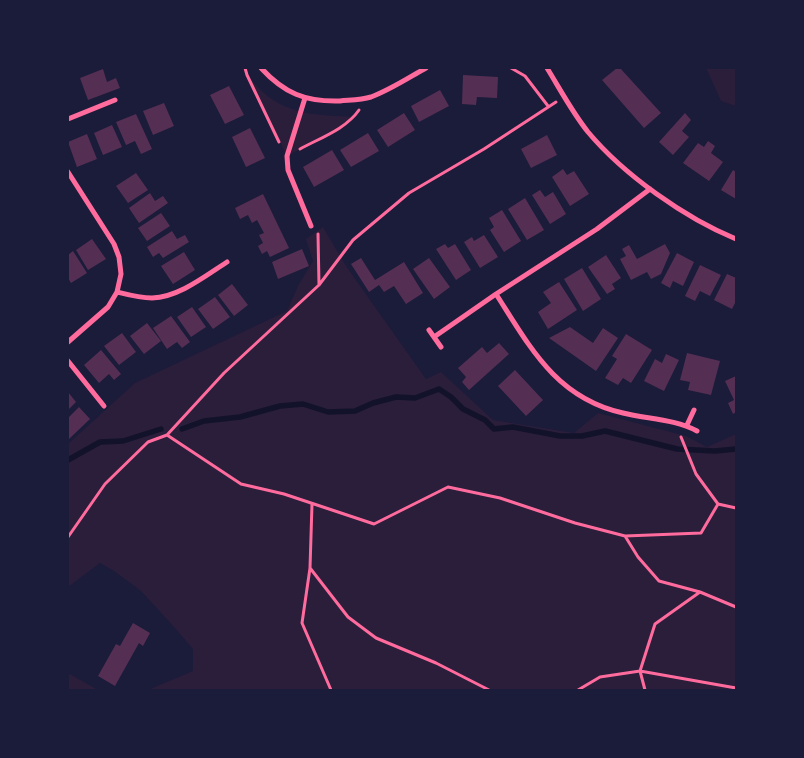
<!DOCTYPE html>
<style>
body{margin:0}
#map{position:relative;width:804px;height:758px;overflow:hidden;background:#1b1b3a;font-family:Overpass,sans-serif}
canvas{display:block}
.frame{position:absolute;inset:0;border:69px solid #1b1b3a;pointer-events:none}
</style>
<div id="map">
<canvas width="804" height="758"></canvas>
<div class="frame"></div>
</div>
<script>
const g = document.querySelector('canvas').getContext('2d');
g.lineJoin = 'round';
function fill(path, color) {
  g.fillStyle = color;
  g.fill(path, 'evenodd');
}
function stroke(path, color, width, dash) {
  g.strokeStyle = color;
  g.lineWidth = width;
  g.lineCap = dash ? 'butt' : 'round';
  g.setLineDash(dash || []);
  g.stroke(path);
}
const green = new Path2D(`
 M 706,68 L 736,68 L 736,106 L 721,101 Z
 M 247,75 C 254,83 261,91 269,97 C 294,116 325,115 355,117 L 342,127 L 287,156 Z
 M 323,227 L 346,266 L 426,379 L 441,372 L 493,420 L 574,433 L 598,413 L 686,436 L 707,447 L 736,434 L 736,690 L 148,690 L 193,671 L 193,649 L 174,627 L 141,591 L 114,571 L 100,563 L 68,587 L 68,444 L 135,383 L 287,311 L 298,286 L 313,261 L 306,239 Z
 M 68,673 L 98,690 L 68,690 Z`);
const stream = new Path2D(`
 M 182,429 L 204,421 L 240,417 L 280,406 L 303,404 L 328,412 L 355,411 L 373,403 L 396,397 L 415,398 L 439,389 L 451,397 L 463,409 L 485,420 L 494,429 L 513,427 L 560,436 L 582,436 L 605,431 L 677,449 L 715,451 L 736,449
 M 68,460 L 100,442 L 123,441 L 161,429`);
const building = new Path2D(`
 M 617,68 L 620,68 L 661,113 L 644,128 L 602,80 Z
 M 103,69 L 107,82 L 116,78 L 120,88 L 88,100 L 80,78 Z
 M 463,75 L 498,77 L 497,98 L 477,97 L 476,105 L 462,104 Z
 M 229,86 L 244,115 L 225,124 L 210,95 Z
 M 440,90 L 449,106 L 419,122 L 411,106 Z
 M 164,103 L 174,126 L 153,135 L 143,111 Z
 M 404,113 L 415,130 L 388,147 L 377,130 Z
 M 685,113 L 691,120 L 682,131 L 689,137 L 673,155 L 659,142 Z
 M 136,114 L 152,149 L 141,154 L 135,141 L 126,145 L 116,122 Z
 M 112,125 L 122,147 L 103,155 L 94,133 Z
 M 250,128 L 265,158 L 246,167 L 232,137 Z
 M 368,133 L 379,151 L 351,167 L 340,150 Z
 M 87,134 L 97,159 L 77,167 L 68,142 Z
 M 547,135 L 557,155 L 531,168 L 521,149 Z
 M 708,141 L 715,146 L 711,153 L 723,162 L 709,181 L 683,163 L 698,143 L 704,147 Z
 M 332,150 L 344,170 L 314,187 L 303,167 Z
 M 563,169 L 567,175 L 574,171 L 589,194 L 570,206 L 552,177 Z
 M 733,170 L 736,172 L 736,199 L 721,190 Z
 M 136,173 L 148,190 L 128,203 L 116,186 Z
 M 540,190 L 545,197 L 553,192 L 566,214 L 550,224 L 532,195 Z
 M 150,193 L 155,201 L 163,196 L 168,203 L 139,223 L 129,208 Z
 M 263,194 L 289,248 L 270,257 L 267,251 L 262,254 L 258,246 L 263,243 L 259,235 L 264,233 L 257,220 L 252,223 L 248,215 L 240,219 L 235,208 Z
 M 525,198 L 544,230 L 527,240 L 508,209 Z
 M 502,210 L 521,241 L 504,252 L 490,230 L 494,227 L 489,218 Z
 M 161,213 L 170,226 L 147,241 L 138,228 Z
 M 172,231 L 177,239 L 185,235 L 189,242 L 163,258 L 159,253 L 153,257 L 147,247 Z
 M 484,235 L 498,257 L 480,268 L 464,242 L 472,237 L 474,241 Z
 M 92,239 L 106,259 L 88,270 L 76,250 Z
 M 445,244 L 448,248 L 455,244 L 471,270 L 456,280 L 436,249 Z
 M 665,244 L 670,253 L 661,274 L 651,279 L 647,272 L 631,280 L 620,259 L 626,256 L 622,249 L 629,245 L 637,259 Z
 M 302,249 L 309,266 L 278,279 L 272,262 Z
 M 73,251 L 87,273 L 71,283 L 68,278 L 68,255 Z
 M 184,252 L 195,270 L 173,284 L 161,266 Z
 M 677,253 L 694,262 L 683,286 L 673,281 L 670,288 L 661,283 Z
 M 606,255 L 621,278 L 612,284 L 615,289 L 607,294 L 588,267 Z
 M 361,258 L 375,280 L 404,262 L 423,293 L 406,304 L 394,286 L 384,292 L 379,285 L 369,292 L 351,264 Z
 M 429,258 L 450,287 L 434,299 L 413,269 Z
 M 700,265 L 721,275 L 710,296 L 700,291 L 695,301 L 685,296 Z
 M 582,268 L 601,299 L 583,311 L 564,279 Z
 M 727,274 L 736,278 L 736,301 L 732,309 L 714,300 Z
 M 559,282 L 577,310 L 548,329 L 538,312 L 551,303 L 543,292 Z
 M 232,284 L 248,305 L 234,316 L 218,295 Z
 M 215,297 L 230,317 L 213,329 L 198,309 Z
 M 192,307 L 206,327 L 191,337 L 177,317 Z
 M 171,316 L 190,342 L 182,348 L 177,342 L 167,349 L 153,328 Z
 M 147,323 L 161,341 L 144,354 L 130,336 Z
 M 570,327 L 593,343 L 603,328 L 618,338 L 596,371 L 549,338 Z
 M 122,333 L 136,352 L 119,365 L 104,346 Z
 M 626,334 L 652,350 L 631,383 L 623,378 L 618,385 L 605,378 L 617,359 L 612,356 Z
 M 499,343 L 509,354 L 469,390 L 462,382 L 466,377 L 458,368 L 482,347 L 487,353 Z
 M 101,350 L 121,374 L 114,380 L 109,374 L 99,383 L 84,365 Z
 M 687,353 L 720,361 L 711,395 L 688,390 L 690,382 L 680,380 Z
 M 666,354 L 679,360 L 664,391 L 644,381 L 655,359 L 662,363 Z
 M 515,370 L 543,400 L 526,416 L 498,386 Z
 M 736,376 L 736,412 L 733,414 L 728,403 L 734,400 L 725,381 Z
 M 68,392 L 76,402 L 68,410 Z
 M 79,407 L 90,419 L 69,439 L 68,437 L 68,418 Z
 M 133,623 L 150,633 L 143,646 L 139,643 L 115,686 L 98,676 L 116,644 L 120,646 Z`);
const path = new Path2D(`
 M 245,68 L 247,75 L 279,142
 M 511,68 L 525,76 L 548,106
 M 300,149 C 320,138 346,129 359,110
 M 318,234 L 319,285
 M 167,435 L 241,484 L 284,494 L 374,524 L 448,487 L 500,498 L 575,523 L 625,536 L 701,533 L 718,504 L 696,474 L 681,437
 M 312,504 L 310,568 L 302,623 L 331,690
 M 718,504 L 736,508
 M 625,536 L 638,557 L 659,581 L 700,592 L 736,607
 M 68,537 L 105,484 L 148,442 L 167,435 L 224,373 L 319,285 L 353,240 L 409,193 L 484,149 L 556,102
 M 310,568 L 348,617 L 376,638 L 436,663 L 489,690
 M 578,690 L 600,677 L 640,671 L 736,688
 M 645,690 L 640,671 L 655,624 L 700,592`);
const minor = new Path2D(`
 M 261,68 C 284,93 305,102 340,101 C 350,100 361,100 371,97 C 390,90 408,78 426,68
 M 547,68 C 560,89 572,112 588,132 C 624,175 685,218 736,239
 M 305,98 L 287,156 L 288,170 L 311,226
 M 68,119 L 115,100
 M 68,172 L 114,244 L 119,257 L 121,274 L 117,292 L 108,307 L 68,342
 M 117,292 C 129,295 140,298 152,298 C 179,297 205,276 227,262
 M 496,294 C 530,347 556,398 623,413 C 647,419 675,419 697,431
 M 429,330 L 441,347
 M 434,337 L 496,294 L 597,229 L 650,189
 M 68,361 L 104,406
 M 687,425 L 694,410`);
fill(green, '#2a1e3b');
stroke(stream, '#12122b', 5.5);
fill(building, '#542f53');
stroke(path, '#ff6b9d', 3);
stroke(minor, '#ff6b9d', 5);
</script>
